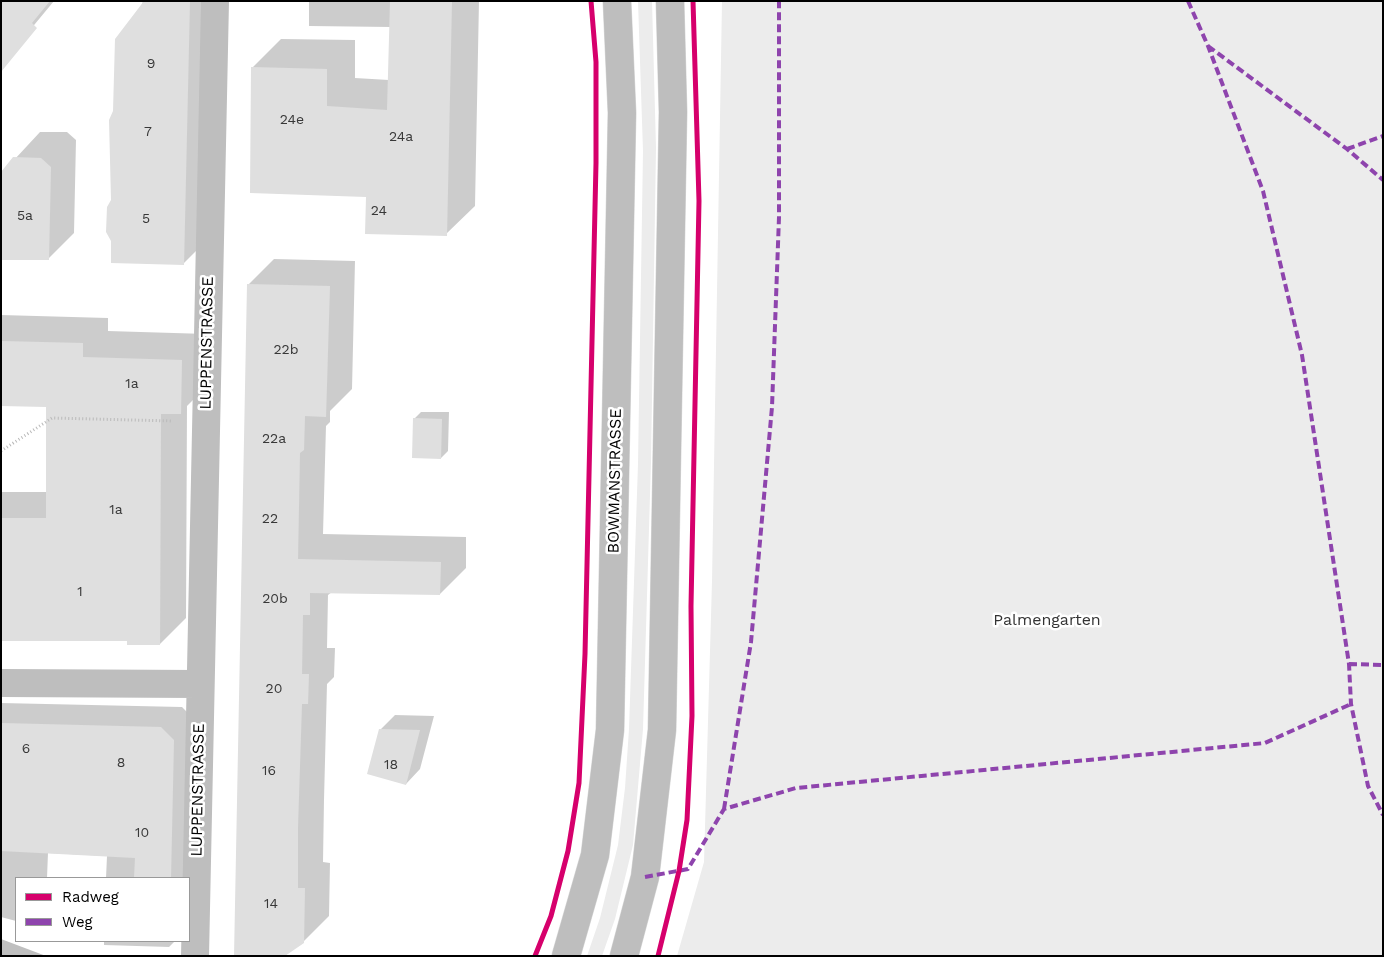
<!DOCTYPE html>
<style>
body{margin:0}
#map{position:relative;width:1384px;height:957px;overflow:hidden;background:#fff;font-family:"Work Sans",sans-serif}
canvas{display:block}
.frame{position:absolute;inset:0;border:2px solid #000;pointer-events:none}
.legend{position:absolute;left:15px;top:877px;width:175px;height:65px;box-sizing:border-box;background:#fff;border:1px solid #999;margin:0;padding:6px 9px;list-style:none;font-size:15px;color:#000}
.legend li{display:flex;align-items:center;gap:10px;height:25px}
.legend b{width:25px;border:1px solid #999}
</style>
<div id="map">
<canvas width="1384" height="957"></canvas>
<div class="frame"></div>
<ul class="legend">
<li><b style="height:6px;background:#d6006c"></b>Radweg</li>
<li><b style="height:6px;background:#8e44ad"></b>Weg</li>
</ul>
</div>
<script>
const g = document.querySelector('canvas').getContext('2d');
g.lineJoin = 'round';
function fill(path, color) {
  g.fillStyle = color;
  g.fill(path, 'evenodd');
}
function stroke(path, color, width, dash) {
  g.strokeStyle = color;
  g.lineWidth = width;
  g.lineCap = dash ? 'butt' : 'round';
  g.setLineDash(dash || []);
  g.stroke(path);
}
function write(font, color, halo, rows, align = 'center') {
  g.font = font + ' "Work Sans",sans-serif';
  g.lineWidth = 5;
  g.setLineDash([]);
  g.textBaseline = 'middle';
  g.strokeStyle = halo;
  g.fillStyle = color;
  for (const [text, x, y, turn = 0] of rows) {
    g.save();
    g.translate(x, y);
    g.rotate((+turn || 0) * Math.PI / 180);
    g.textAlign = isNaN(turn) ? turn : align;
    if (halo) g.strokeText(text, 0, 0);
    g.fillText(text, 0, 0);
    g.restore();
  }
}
const green = new Path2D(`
 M 638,1 L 652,1 L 656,148 L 651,462 L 643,729 L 633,845 L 615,919 L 602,956 L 587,956 L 600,918 L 618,845 L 625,788 L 629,729 L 638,464 L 643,151 Z
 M 722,1 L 1383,1 L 1383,956 L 677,956 L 704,862 L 712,581 Z`);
const water = new Path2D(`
 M 1,939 L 46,956 L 1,956 Z`);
const shadow = new Path2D(`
 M 1,1 L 54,1 L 1,65 Z
 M 143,1 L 209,1 L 204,243 L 184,263 L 112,200 L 114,111 Z
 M 309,1 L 479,1 L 475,206 L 446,234 L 368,196 L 252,68 L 281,39 L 355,40 L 355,78 L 389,80 L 390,27 L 309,26 Z
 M 40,132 L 67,132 L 76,140 L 74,233 L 48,259 L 2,258 L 1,274 L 1,174 Z
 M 274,259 L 355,261 L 352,389 L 330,411 L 330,422 L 326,426 L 323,534 L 466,537 L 466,568 L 440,594 L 332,592 L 328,595 L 327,648 L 335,648 L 334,677 L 327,684 L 324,800 L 323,862 L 330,863 L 329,916 L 303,942 L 281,956 L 248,285 Z
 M 1,315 L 108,318 L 108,331 L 207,334 L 206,387 L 187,406 L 186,618 L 160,644 L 128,640 L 1,639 L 1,492 L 48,492 L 48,406 L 1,405 Z
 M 421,412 L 449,412 L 448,451 L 441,458 L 414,419 Z
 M 1,703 L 182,707 L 194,719 L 189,878 L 106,878 L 107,856 L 48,853 L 47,878 L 16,878 L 16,921 L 1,917 Z
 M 395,715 L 434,716 L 420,769 L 406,784 L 380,730 Z
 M 104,941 L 175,941 L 169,947 L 104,945 Z`);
const building = new Path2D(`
 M 1,1 L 50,1 L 32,23 L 37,28 L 1,72 Z
 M 144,1 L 190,1 L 184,265 L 111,263 L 111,241 L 106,232 L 107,207 L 111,200 L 109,120 L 113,111 L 115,39 Z
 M 390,1 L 452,1 L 447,236 L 365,234 L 366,197 L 250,193 L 251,67 L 327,69 L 327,106 L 387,110 Z
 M 13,157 L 41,158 L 51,167 L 49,260 L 1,260 L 1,172 Z
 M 247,284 L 330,286 L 326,417 L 305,416 L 304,450 L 300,453 L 298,559 L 441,562 L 440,595 L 310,593 L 310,615 L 303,615 L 302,674 L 309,674 L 308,704 L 302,704 L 298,827 L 298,888 L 305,888 L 304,943 L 285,956 L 234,956 Z
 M 1,341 L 83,343 L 83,357 L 182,360 L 181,414 L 161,414 L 160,645 L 127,645 L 127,641 L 1,641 L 1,518 L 46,518 L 46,407 L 1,406 Z
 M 413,418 L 442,419 L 441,459 L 412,458 Z
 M 1,723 L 161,727 L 174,740 L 171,878 L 134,878 L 135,858 L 1,851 Z
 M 379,729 L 420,730 L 406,785 L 367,774 Z`);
const path = new Path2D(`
 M 1,451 L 52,418 L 173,421`);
const street = new Path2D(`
 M 1,683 L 199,684
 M 195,956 L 215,1`);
const primary = new Path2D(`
 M 566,956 L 595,855 L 610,730 L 622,113 L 617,1
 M 624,956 L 645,877 L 662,730 L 673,112 L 670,1`);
const quiet = new Path2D(`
 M 1188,1 L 1208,46 L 1263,191 L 1302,355 L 1349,664 L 1351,704 L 1368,786 L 1383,815
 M 1208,46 L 1347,149 L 1383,180
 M 1347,149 L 1383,136
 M 1349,664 L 1383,665
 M 724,809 L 751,642 L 772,407 L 779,217 L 779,1
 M 645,877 L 688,869 L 724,809 L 796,788 L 1265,743 L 1351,704`);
const cycleway = new Path2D(`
 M 535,956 L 551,916 L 568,851 L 579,783 L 585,654 L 596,163 L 596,62 L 591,1
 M 658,956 L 679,871 L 687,820 L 692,716 L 691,606 L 699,201 L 693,1`);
const numberNames = [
 ["9",151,64],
 ["24e",292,120],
 ["7",148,132],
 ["24a",401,137],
 ["24",379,211],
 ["5a",25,216],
 ["5",146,219],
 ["22b",286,350],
 ["1a",132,384],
 ["22a",274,439],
 ["1a",116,510],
 ["22",270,519],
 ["1",80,592],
 ["20b",275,599],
 ["20",274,689],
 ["6",26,749],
 ["8",121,763],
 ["18",391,765],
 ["16",269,771],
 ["10",142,833],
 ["14",271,904]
];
const streetNames = [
 ["LUPPENSTRASSE",207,343,-89],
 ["BOWMANSTRASSE",615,481,-89],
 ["LUPPENSTRASSE",198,790,-89]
];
const parkNames = [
 ["Palmengarten",1047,620]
];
fill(green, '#ececec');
fill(water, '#bfbfbf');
fill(shadow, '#0003');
fill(building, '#dfdfdf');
stroke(primary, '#dbdbdb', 29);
stroke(path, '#b9b9b9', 3, [1, 2.5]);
stroke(street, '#bebebe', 28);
stroke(primary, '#bebebe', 28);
stroke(quiet, '#8e44ad', 4, [8, 4]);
stroke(cycleway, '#d6006c', 5);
write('14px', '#383838', null, numberNames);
write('16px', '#000', '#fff', streetNames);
write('16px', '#333', '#fff', parkNames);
</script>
